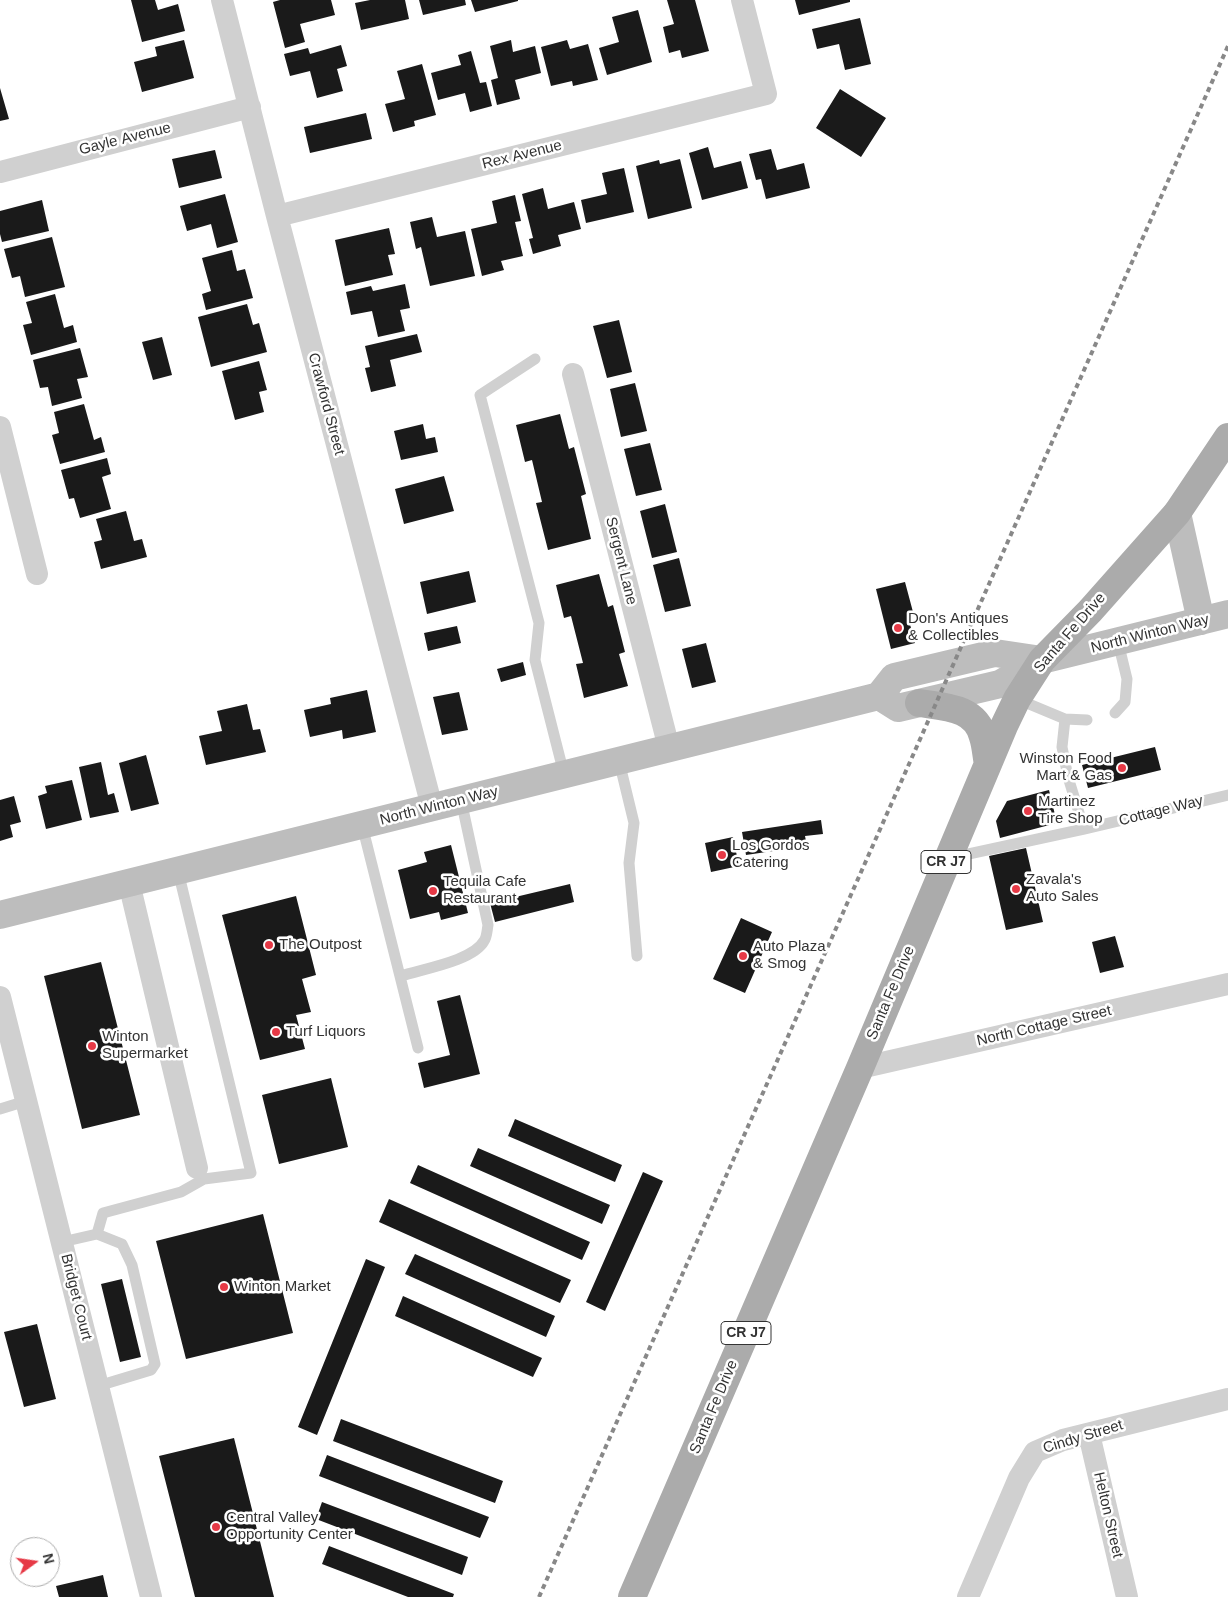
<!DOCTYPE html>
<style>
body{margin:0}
#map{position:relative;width:1228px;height:1597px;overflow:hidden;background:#fff;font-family:Helvetica,sans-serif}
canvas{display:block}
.north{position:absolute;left:10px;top:1537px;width:50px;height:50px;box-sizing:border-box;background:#fff;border:1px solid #adadad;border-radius:50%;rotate:76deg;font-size:14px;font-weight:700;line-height:20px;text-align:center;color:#333}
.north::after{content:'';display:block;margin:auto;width:18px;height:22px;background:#e63946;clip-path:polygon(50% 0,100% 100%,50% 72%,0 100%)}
</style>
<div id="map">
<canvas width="1228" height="1597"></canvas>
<div class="north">N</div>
</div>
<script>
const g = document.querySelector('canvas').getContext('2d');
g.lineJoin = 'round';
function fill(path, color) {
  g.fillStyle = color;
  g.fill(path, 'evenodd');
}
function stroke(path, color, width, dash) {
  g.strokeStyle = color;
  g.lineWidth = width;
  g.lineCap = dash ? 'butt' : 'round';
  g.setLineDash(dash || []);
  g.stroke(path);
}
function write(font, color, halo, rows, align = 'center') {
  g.font = font + ' Helvetica,sans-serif';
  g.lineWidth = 5;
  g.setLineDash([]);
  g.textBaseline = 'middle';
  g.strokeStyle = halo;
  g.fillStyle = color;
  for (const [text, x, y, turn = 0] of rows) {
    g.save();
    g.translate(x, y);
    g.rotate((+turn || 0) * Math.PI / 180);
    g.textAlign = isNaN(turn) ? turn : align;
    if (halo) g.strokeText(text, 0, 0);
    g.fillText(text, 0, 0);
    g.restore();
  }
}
const building = new Path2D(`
 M 131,0 L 155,0 L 158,10 L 178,4 L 185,31 L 142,42 Z
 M 280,0 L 331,0 L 335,15 L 300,24 L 305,42 L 285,48 L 273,2 Z
 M 370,0 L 405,0 L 409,19 L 361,30 L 355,3 Z
 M 419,0 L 465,0 L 466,5 L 423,15 Z
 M 471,0 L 518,0 L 518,1 L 475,12 Z
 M 667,0 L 695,0 L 709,51 L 682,58 L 680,50 L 669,53 L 663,27 L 674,24 Z
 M 795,0 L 850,0 L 850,2 L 799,15 Z
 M 638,10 L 652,62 L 607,75 L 599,48 L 619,42 L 612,17 Z
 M 860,18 L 871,64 L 845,70 L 839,44 L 817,49 L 812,29 Z
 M 184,40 L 194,78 L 142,92 L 134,62 L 157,56 L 155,47 Z
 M 511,40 L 513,52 L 535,46 L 541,73 L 515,80 L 520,99 L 497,105 L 491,80 L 498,78 L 490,46 Z
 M 567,40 L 570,49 L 588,44 L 598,80 L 573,86 L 572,81 L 551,86 L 541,47 Z
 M 341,45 L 347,66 L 337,69 L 343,91 L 317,98 L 310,71 L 290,76 L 284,54 L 308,48 L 310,54 Z
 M 471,51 L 480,83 L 486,82 L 492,106 L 470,112 L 465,93 L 438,100 L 431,73 L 461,65 L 458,55 Z
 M 422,64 L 436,115 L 414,121 L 415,126 L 393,132 L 385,104 L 405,99 L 397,71 Z
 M 0,88 L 9,119 L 0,121 Z
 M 840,89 L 886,118 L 861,157 L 816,128 Z
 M 366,113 L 372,139 L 310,153 L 304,127 Z
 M 708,147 L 714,168 L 741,161 L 748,188 L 702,200 L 689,153 Z
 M 771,149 L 777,170 L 804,163 L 810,188 L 766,199 L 761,179 L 756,180 L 749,154 Z
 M 215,150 L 222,178 L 179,188 L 172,159 Z
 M 680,159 L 692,208 L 648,219 L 636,166 L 659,160 L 660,164 Z
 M 624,168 L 634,212 L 586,223 L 581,200 L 607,194 L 602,173 Z
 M 543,188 L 548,209 L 574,202 L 581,229 L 558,235 L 561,246 L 533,254 L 529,239 L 533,238 L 522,194 Z
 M 225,194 L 238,242 L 217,248 L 211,224 L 187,231 L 180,206 Z
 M 515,195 L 521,221 L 515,222 L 523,256 L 501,261 L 504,270 L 482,276 L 471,229 L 497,223 L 492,201 Z
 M 42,200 L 49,231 L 2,242 L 0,234 L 0,211 Z
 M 432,217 L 437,237 L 465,231 L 475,276 L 430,286 L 421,247 L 416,249 L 410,222 Z
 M 389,228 L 395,254 L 388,255 L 393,275 L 345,286 L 335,240 Z
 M 52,237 L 65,287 L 25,297 L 20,276 L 12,278 L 4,249 Z
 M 232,250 L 237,271 L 245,269 L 253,298 L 206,310 L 202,294 L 211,291 L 202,258 Z
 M 405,284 L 410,308 L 400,310 L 405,331 L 378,337 L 372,311 L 351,315 L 346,292 L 371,286 L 373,291 Z
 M 55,294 L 64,328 L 73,325 L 77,342 L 31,355 L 23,325 L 32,323 L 26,302 Z
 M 247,304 L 253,325 L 259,323 L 267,352 L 211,367 L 198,317 Z
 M 619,320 L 632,372 L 607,378 L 593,326 Z
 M 417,334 L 422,352 L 390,360 L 396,386 L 371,392 L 365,368 L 370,367 L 365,346 Z
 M 162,337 L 172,375 L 153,380 L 142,342 Z
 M 80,348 L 88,377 L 77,379 L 82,398 L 52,406 L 48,387 L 40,388 L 33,360 Z
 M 259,361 L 267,390 L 259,392 L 264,412 L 235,420 L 222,371 Z
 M 635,383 L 647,431 L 621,437 L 610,389 Z
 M 84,404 L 94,440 L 101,437 L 105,452 L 60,464 L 52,435 L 59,433 L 54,412 Z
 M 560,414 L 569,449 L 574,447 L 586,494 L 581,496 L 591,539 L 548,550 L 536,503 L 542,502 L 532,460 L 525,462 L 516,425 Z
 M 423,424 L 426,439 L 435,437 L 438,452 L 401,460 L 394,431 Z
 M 650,443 L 662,490 L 636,496 L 624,449 Z
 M 107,458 L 111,474 L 102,477 L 111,509 L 80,518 L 74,498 L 69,499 L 61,470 Z
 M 444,476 L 454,511 L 404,524 L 395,489 Z
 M 665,504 L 677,552 L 652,558 L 640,511 Z
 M 126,511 L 134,541 L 142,539 L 147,557 L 101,569 L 94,542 L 102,540 L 96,519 Z
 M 679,558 L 691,606 L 665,612 L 653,565 Z
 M 469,571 L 476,602 L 427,614 L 420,582 Z
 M 599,574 L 608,607 L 613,605 L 625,652 L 619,654 L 628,686 L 584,698 L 576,664 L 583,663 L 571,616 L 564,618 L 556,585 Z
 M 905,582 L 913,612 L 907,613 L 915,643 L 891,649 L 876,589 Z
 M 457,626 L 461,643 L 428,651 L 424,633 Z
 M 706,643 L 716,682 L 692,688 L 682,649 Z
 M 523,662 L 526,675 L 501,682 L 497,669 Z
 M 367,690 L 376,732 L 343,739 L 342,730 L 310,737 L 304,710 L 331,704 L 330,698 Z
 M 459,692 L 468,730 L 442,735 L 433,697 Z
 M 247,704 L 253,730 L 260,729 L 266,752 L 206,765 L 199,736 L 222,731 L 217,711 Z
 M 1155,747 L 1161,770 L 1088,788 L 1082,765 Z
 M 146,755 L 159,804 L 131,811 L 119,763 Z
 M 101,762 L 108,795 L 114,793 L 119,812 L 90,818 L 79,767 Z
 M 72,780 L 82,820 L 46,829 L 38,796 L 47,793 L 45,786 Z
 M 1049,790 L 1057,823 L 1000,838 L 996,821 L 1007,801 Z
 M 14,796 L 21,822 L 10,825 L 13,837 L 0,841 L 0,800 Z
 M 821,820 L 823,834 L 805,836 L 807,846 L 746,855 L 742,832 Z
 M 733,837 L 739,866 L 711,872 L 705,843 Z
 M 451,845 L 468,913 L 441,920 L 439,912 L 410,919 L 398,870 L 427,862 L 424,852 Z
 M 1026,848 L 1043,922 L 1006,930 L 989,856 Z
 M 570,884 L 574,902 L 495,922 L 490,903 Z
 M 296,896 L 316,975 L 302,979 L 311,1012 L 296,1015 L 305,1049 L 260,1060 L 222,915 Z
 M 741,918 L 772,932 L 745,993 L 713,979 Z
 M 1115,936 L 1124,967 L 1100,973 L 1092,942 Z
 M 101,962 L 140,1115 L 82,1129 L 44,976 Z
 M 460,995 L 480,1074 L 424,1088 L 418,1063 L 450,1055 L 437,1001 Z
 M 331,1078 L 348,1147 L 279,1164 L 262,1095 Z
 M 515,1119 L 622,1165 L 615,1182 L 508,1136 Z
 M 478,1148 L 610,1205 L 602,1224 L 470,1166 Z
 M 418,1165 L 590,1242 L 582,1260 L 410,1183 Z
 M 643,1172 L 663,1181 L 605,1311 L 586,1302 Z
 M 389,1199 L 571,1280 L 560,1303 L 379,1222 Z
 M 263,1214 L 293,1333 L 186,1359 L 156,1241 Z
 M 415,1254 L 555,1316 L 546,1337 L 405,1274 Z
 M 366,1259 L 385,1267 L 317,1435 L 298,1427 Z
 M 122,1279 L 141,1357 L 120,1362 L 101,1284 Z
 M 403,1296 L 542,1358 L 533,1377 L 395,1316 Z
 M 37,1324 L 56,1399 L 24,1407 L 4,1332 Z
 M 341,1419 L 503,1481 L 495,1503 L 333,1441 Z
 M 234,1438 L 274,1597 L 195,1597 L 159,1456 Z
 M 327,1455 L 489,1517 L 480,1538 L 319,1476 Z
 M 322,1502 L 468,1557 L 462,1575 L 316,1519 Z
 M 329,1546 L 454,1594 L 453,1597 L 408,1597 L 322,1564 Z
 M 103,1575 L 108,1597 L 59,1597 L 56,1586 Z`);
const lane = new Path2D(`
 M 535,359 L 480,395 L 539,623 L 535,660 L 564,774
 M 1017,699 L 1065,719 L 1087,720
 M 1115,713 L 1125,702 L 1127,679 L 1118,642
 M 1065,719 L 1062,747 L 1068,777 L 1084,829
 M 619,761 L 634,823 L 629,863 L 637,956
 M 362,825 L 418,1048
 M 950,858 L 1084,829 L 1228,795
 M 401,976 C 422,969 473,961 484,941 C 487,937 487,930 488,925 L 461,800
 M 0,1109 L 26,1101
 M 97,1234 L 122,1244 L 132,1265 L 155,1364 L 151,1370 L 98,1386
 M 62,1242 L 97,1234 L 103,1213 L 181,1192 L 204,1179 L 251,1173 L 178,871`);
const street = new Path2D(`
 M 222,0 L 277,216 L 432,807
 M 0,172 L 250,107
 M 277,216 L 766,94 L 742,0
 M 573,374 L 669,748
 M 0,427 L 37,574
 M 129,883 L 197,1168
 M 0,997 L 151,1597
 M 860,1068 L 1228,984
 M 1089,1434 L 1127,1597
 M 968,1597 L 1019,1478 L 1035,1452 L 1063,1440 L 1228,1399`);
const secondary = new Path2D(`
 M 1177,513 L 1201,621
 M 879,696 L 898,708 L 1000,684 L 1042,660 L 1228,614
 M 0,915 L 879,696 L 894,677 L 995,653 L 1042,660`);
const primary = new Path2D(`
 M 919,703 C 945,707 976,707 983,737 C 986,746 986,755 988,764
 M 632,1597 L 860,1068 L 1004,726 L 1017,699 L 1042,660 L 1090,611 L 1177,513 L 1228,437`);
const rail = new Path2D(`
 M 539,1597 L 1228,46`);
const markers = [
 [898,628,5,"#e63946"],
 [1122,768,5,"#e63946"],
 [1028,811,5,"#e63946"],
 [722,855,5,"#e63946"],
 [1016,889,5,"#e63946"],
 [433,891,5,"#e63946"],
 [269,945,5,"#e63946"],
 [743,956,5,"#e63946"],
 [276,1032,5,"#e63946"],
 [92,1046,5,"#e63946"],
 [224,1287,5,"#e63946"],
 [216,1527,5,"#e63946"]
];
const shields = [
 [946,862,50],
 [746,1333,50]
];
const shieldNames = [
 ["CR J7",946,862],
 ["CR J7",746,1333]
];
const streetNames = [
 ["Gayle Avenue",125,139,-14],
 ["Rex Avenue",522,155,-14],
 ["Crawford Street",326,404,75],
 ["Sergent Lane",621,561,76],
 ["Santa Fe Drive",1070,633,-49],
 ["North Winton Way",1150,634,-14],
 ["North Winton Way",439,806,-14],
 ["Cottage Way",1161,811,-14],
 ["Santa Fe Drive",891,993,-67],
 ["North Cottage Street",1044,1026,-13],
 ["Bridget Court",76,1297,76],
 ["Santa Fe Drive",714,1407,-67],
 ["Cindy Street",1083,1437,-17],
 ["Helton Street",1108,1515,77]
];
const poiNames = [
 ["Don's Antiques",908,619],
 ["& Collectibles",908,636],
 ["Winston Food",1112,759,"right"],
 ["Mart & Gas",1112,776,"right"],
 ["Martinez",1038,802],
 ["Tire Shop",1038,819],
 ["Los Gordos",732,846],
 ["Catering",732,863],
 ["Zavala's",1026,880],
 ["Auto Sales",1026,897],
 ["Tequila Cafe",443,882],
 ["Restaurant",443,899],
 ["The Outpost",279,945],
 ["Auto Plaza",753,947],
 ["& Smog",753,964],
 ["Turf Liquors",286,1032],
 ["Winton",102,1037],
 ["Supermarket",102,1054],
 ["Winton Market",234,1287],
 ["Central Valley",226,1518],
 ["Opportunity Center",226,1535]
];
fill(building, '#1a1a1a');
stroke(lane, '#d0d0d0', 11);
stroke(street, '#d0d0d0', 22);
stroke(secondary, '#bdbdbd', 28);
stroke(primary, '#ababab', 28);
stroke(rail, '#888', 4, [5, 4]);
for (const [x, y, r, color] of markers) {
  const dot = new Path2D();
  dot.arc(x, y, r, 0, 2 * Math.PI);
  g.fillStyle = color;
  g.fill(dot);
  stroke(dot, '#fff', 2);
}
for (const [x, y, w] of shields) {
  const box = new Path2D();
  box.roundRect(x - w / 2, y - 11.5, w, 23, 4);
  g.fillStyle = '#fff';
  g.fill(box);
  stroke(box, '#333', 1);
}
write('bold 14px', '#333', null, shieldNames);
write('15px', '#333', '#fff', streetNames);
write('15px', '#333', '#fff', poiNames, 'left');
</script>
